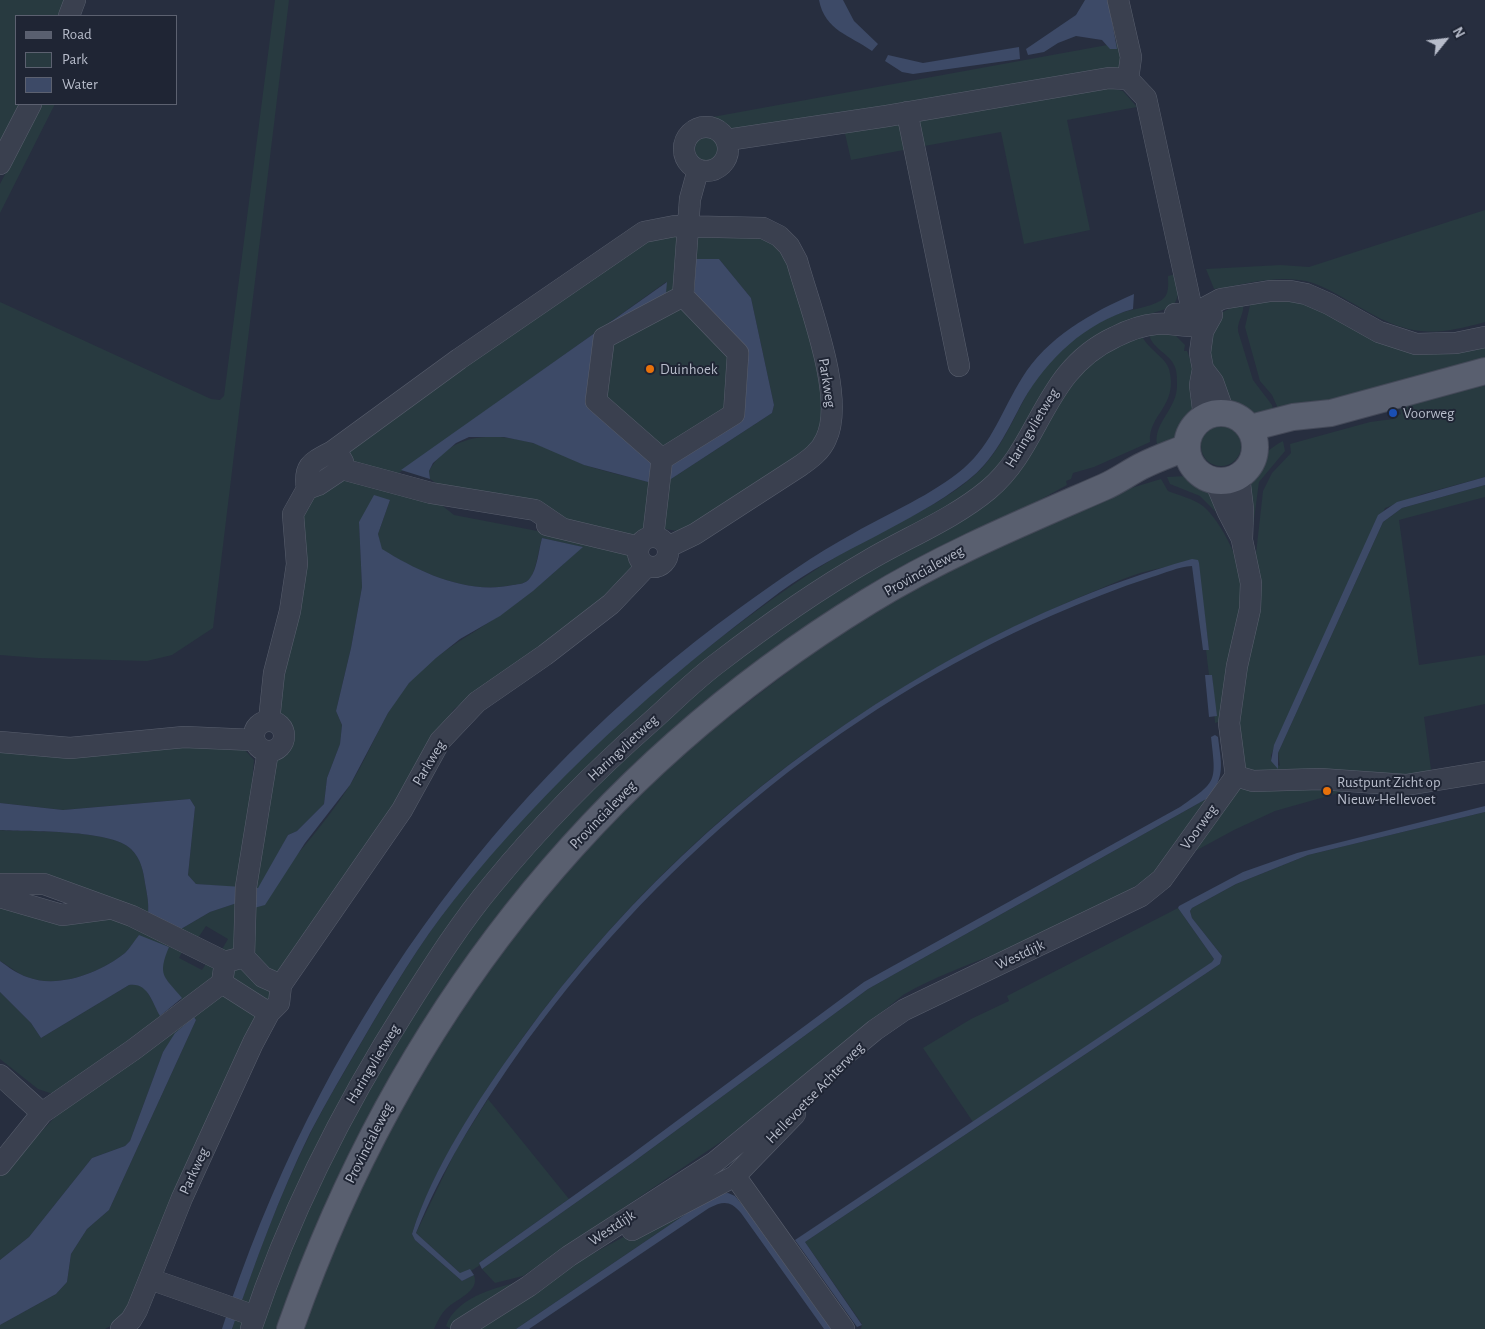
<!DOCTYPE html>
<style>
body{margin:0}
#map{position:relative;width:1485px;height:1329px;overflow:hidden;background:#272e3f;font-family:"Alegreya Sans",sans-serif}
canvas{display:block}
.legend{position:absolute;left:15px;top:15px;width:162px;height:90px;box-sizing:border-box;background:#1f2534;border:1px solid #5c6170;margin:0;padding:6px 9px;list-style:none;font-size:15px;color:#b7bcca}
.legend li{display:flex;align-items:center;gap:10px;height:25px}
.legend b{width:25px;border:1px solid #5c6170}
.north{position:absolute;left:1420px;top:15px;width:50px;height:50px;-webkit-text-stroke:4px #1f2534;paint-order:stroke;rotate:61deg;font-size:14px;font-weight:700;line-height:20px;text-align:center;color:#b7bcca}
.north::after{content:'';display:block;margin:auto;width:18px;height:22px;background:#b7bcca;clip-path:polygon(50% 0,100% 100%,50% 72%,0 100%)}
</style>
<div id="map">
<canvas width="1485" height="1329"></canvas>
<ul class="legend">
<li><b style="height:6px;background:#595f6f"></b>Road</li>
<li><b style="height:14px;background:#283a40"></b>Park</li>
<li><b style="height:14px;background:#3d4a67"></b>Water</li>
</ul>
<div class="north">N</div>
</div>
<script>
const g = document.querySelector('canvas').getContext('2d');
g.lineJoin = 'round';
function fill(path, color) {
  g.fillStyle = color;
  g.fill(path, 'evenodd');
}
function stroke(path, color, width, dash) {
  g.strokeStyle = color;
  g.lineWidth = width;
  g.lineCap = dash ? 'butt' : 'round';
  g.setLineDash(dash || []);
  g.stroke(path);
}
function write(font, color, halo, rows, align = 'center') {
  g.font = font + ' "Alegreya Sans",sans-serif';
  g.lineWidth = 4;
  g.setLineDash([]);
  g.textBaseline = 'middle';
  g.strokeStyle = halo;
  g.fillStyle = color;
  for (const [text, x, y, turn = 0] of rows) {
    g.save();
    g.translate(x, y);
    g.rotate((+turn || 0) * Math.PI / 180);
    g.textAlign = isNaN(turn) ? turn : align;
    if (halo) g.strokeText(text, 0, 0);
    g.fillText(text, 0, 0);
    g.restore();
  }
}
const green = new Path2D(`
 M 0,0 L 69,0 L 64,16 L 16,16 L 16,104 L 23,104 L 0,149 Z
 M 275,0 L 289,0 L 213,628 L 172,655 L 147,661 L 38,658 L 0,655 L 0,302 L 211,399 L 220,400 L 224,396 Z
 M 1118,43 L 1124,67 L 911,107 L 733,129 L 708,120 L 707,118 Z
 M 1102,86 L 1123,91 L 1137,107 L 1067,120 L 1090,230 L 1024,244 L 1001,132 L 919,147 L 913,121 Z
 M 41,104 L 55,104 L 0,213 L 0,184 Z
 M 902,123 L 909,149 L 851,160 L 844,129 Z
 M695 149a12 12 0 1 1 24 0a12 12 0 1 1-24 0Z
 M 1485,210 L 1485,322 C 1432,337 1409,336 1361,308 C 1345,299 1330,289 1313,283 C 1279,273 1247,285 1214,289 L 1206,269 L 1281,265 L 1309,267 Z
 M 762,233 L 775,238 L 791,261 L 829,403 C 830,422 827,435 812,448 L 690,530 L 684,532 L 658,528 L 629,539 L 561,520 L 528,503 L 448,491 L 430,479 L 429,471 C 456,423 515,434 558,452 C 567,455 576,462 585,465 C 605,472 627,476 648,482 L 656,478 L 658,467 L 594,403 L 601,336 L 666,293 L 666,282 L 392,478 L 346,461 L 341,452 L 645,235 ZM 696,259 L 719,259 L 751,298 L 774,405 L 772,413 L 671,479 L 664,479 L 666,468 L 742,419 L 747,352 L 694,296 Z
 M 1176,274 C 1180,285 1180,298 1172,307 L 1115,325 L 1098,334 L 1071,355 L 1061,365 L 1019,436 L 989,479 L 715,657 L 440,946 L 246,1329 L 232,1329 C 255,1262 279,1196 311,1132 C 326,1102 344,1073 361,1043 C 389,995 418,946 452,902 C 530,802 623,713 723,636 C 766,603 809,572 856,545 C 897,522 947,503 981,469 C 1006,443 1018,406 1038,376 C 1056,351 1088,324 1118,314 C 1131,309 1148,308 1160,301 C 1170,296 1168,285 1168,276 Z
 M 1290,297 L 1369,334 L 1485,343 L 1485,363 L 1281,415 L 1272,395 L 1260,381 L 1245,327 L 1251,301 Z
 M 1243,304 C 1245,313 1237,321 1238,331 L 1253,380 L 1272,405 L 1275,417 C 1263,416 1251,417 1241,411 C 1216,397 1199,338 1219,316 C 1225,309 1234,307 1243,304 Z
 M 1149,332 L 1176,336 L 1185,345 L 1184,351 L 1187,351 C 1201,386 1199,414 1174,443 L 1157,445 C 1153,422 1178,409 1177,384 C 1177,378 1177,370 1174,365 C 1169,353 1149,347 1149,332 Z
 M 1142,336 C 1148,349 1166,358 1169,369 C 1179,406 1148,414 1150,442 L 1094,467 L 1073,473 L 1071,479 L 1066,481 L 1067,485 L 843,608 L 513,904 L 282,1329 L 257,1329 L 316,1180 L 425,989 L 527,853 L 705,681 L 810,603 L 971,510 L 1045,421 L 1098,352 Z
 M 1485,379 L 1485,477 L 1423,494 L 1385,508 L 1271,755 L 1271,761 L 1280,766 L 1278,753 L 1383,522 L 1402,508 L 1485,485 L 1485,497 L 1399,520 L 1419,665 L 1485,655 L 1485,704 L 1424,717 L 1432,777 L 1277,778 L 1243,767 L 1237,724 L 1263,491 L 1272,473 L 1291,453 L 1290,444 L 1370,422 L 1393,419 L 1393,416 L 1401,414 L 1400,409 Z
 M1201 446a20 20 0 1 1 40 0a20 20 0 1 1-40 0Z
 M 1283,441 L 1285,451 L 1259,482 L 1251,542 C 1248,499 1237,466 1283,441 Z
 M 344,470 L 439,503 L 454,515 L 621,547 L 631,554 L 634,568 L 629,577 L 566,628 L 454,709 L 365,854 L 280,979 L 251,956 L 250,909 C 284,869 322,829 350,785 C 371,752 383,713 409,683 C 435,653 468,637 500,615 C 530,595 556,571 582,547 L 542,538 C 539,547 536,572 530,578 C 526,584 519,584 513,585 C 467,595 419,572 381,549 L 378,534 L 390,500 L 359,522 L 362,587 L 351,648 L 336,711 L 342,725 L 340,744 L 327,778 L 324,804 L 297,831 L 288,835 L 262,885 L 258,888 L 253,888 L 270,764 C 291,756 296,733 277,720 L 305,502 Z
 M 1186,476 C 1211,482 1212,494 1220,516 L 1200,496 L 1170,484 L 1167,477 Z
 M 1161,479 L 1168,491 C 1180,496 1192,498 1203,506 C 1223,523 1242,566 1245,591 L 1222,721 L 1215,723 L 1212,675 L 1209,675 L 1206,650 L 1209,649 L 1197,560 C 1178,564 1159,568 1140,573 C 1121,579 1103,588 1085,595 C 1035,616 987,639 940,666 C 768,763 632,886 516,1047 C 478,1100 432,1171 412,1234 L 415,1240 L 462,1281 L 474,1275 C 480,1292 457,1298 446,1309 C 441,1314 437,1322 434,1329 L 302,1329 L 363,1175 L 438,1043 L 534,909 L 602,833 L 671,765 L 713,729 L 810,655 L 857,624 L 925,582 L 1111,494 Z
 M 154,744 L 244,749 L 254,760 L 243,888 L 196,884 L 188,875 L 195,807 L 190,799 L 63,810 L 0,803 L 0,746 Z
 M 1367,785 L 1275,811 L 1234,830 L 1186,856 L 1235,786 Z
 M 1208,798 L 1157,871 C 1110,906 1052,931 998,953 C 965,966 934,977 903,995 L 728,1137 L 523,1276 L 495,1283 L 482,1269 L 632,1163 L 868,989 Z
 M 1485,812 L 1485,1329 L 861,1329 L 862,1324 L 805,1242 L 1220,964 L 1222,956 L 1192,918 L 1190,911 L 1192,908 L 1236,884 L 1308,855 Z
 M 0,830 C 29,832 111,829 131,849 C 141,859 143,870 145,883 C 147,894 149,903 148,914 L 0,876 Z
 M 237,903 L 240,952 L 221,951 L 228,939 L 206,926 L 198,938 L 181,929 L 210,912 Z
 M 0,904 L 110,915 L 185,946 L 179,958 L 202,970 L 209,959 L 219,966 L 219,980 L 185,1005 L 163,975 L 162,965 L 139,935 C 135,941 130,948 125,953 C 100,973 58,989 27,977 C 18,974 9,966 0,961 Z
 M 1178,908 L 1214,959 L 1213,962 L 973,1122 L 923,1048 L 971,1019 L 1009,1001 L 1007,996 Z
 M 237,964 L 274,988 L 270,1003 L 230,979 Z
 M 138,984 L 145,988 L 164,1021 L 56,1095 L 38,1089 L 0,1059 L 0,992 L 31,1023 L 41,1038 L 129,985 Z
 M 224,993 L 260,1015 L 138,1295 L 116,1323 L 105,1329 L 0,1329 L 0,1325 L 56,1294 L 67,1282 L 71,1254 L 87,1229 L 109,1210 L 196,1020 L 194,1017 L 163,1052 L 130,1141 L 125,1146 L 92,1158 L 29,1237 L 0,1260 L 0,1176 L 68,1103 Z
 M 488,1099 L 569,1199 L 479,1263 L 480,1265 L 471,1271 L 460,1273 L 416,1233 L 456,1150 Z
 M 701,1195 L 705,1201 L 516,1329 L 468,1329 L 581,1260 Z
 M 531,1280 L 451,1329 L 446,1326 C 456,1296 504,1284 531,1280 Z`);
const water = new Path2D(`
 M 819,0 L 843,0 L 854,21 L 878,44 L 872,51 C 850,35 825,31 819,0 Z
 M 1085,0 L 1108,0 L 1117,49 L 1110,49 L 1102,40 L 1076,36 L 1058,43 L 1044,52 L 1028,55 L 1026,49 L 1076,15 Z
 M 1019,47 L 1020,59 L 913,74 L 902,72 L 885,61 L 888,55 L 923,63 Z
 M 696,259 L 719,259 L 751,298 L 774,405 L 772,413 L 671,479 L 664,479 L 666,469 L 742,418 L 747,352 L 694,296 Z
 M 667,282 L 666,293 L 601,336 L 594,403 L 658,467 L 656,478 L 648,482 L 584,465 L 533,443 L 504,437 L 469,437 L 456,443 L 433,463 L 429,471 L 430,479 L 401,470 Z
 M 1134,294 L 1133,309 C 1085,323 1048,358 1023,401 C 1008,429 994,461 967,481 C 910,525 839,549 780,592 C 658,683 549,781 454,900 C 419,944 390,993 362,1041 C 344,1072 326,1102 310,1133 C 279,1196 255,1263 232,1329 L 222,1329 C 316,1038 492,787 741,607 C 777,581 815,554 854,533 C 891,512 932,495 964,468 C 992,444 1003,408 1022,378 C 1046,338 1092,312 1134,294 Z
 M 1485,477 L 1485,485 L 1402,508 L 1383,522 L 1278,753 L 1278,769 L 1271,761 L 1274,745 L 1378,515 L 1397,502 Z
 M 374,495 L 390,500 L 378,534 L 382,549 C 419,572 467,595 513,585 C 519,584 526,584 530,578 C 537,570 539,549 542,538 L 583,547 L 533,591 L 500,616 L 460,639 L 436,658 L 409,683 L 388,713 L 350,785 L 305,843 L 265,905 L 250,909 L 237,903 L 210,912 L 181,929 L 148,914 C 149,903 147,894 145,883 C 143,870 141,859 131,849 C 111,829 29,832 0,830 L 0,803 L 63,810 L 190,799 L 195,807 L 188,875 L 196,884 L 258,888 L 288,835 L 297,831 L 324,804 L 327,778 L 340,744 L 342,725 L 336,711 L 351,648 L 362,587 L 359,522 Z
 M 1192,559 L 1198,560 L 1199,563 L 1209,650 L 1203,650 L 1192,566 C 1178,567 1165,573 1152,577 C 1118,588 1085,601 1053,615 C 836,710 650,866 515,1058 C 477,1113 441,1171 416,1233 L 460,1273 L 470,1269 L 474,1275 L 462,1281 L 415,1240 L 412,1234 C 432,1169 479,1098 519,1043 C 630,888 771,762 937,667 C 1018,621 1102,584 1192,559 Z
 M 1205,675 L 1212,675 L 1217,716 L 1209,717 Z
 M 1215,735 L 1218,737 C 1221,763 1226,776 1208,798 L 868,989 L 632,1163 L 482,1269 L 479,1263 L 628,1157 L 864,982 L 1180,807 C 1218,781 1216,782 1211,737 Z
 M 1485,806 L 1485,812 L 1308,855 L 1236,884 L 1192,908 L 1190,911 L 1192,918 L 1222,956 L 1220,964 L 805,1242 L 862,1325 L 857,1327 L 795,1240 L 1212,962 L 1214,959 L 1178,908 L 1179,906 L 1243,872 L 1297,853 Z
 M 139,935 L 169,947 C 157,976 164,976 182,998 L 160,1016 C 152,1002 148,982 129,985 L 41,1038 L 31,1023 L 0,992 L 0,961 C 8,967 18,974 27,977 C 58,989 100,973 125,953 C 130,948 134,941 139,935 Z
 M 194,1017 L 196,1020 L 109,1210 L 87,1229 L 71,1254 L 67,1282 L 56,1294 L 0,1325 L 0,1260 L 29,1237 L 92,1158 L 125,1146 L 130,1141 L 163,1052 L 175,1033 Z
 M 728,1193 L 735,1196 L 744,1207 L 831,1329 L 824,1329 L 741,1213 C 730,1200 723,1201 709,1208 L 529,1329 L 516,1329 L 705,1201 L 717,1194 Z`);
const minor = new Path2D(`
 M 1118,0 L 1131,57 L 1128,79 L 1146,98 L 1191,305 L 1195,313 L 1204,321
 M 69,16 L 75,0
 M 907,112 L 959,366
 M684 149a22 22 0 1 1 44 0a22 22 0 1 1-44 0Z
 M 727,140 L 887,116 L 1109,78 L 1128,79
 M 0,164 L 31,104
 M 683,296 L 604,338 L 596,401 L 662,459 L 734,414 L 738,353 L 683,296 L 690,199 L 698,170
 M 1175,314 L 1195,313 L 1221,299 L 1270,291 L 1290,291 L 1306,294 L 1329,304 L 1379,332 L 1416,344 L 1456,343 L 1485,337
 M 1203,369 L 1213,382 L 1224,413
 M 1204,417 L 1200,385 L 1203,369 L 1200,353 L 1203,331 L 1212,315
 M 333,451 L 459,359 L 644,232 L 675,226 L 763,228 L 779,236 L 789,246 L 797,261 C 809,305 846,398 826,439 C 821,451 810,459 800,466 L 695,534 L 668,547
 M 333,451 L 339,455 L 343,462 L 342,469 L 318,485 L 307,489 C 303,464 313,462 333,451 Z
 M 342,469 L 431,493 L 535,510 L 560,527
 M 1215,481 L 1228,512 L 1241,537
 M 547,525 L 639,547
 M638 552a15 15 0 1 1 30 0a15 15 0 1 1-30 0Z
 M 653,537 L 662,459
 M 269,721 L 274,673 L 290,611 L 297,564 L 293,514 L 307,489
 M254 736a15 15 0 1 1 30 0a15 15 0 1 1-30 0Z
 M 0,742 L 70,748 L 184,737 L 254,740
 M 1236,776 L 1253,781 L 1320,779 L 1406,785 L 1485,772
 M 0,884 L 44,884 L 132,916 L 225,962
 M 0,897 L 62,915 L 107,909
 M 244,957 L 246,887 L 268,751
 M 281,985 L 402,810 L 440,741 L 477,702 L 545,655 L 611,604 L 647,566
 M 0,1075 L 42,1113
 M 0,1165 L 42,1113 L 133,1050 L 222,983
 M 735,1176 L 844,1329
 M 632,1230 L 735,1176 L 795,1114
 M 150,1279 L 255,1316
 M 121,1329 L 131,1320 L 137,1310 L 182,1198 L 253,1043 L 269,1013 L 279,1003 L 281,985 L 263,977 L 244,957 L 225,962 L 222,983 L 269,1013
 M 251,1329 C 289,1214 344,1106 409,1004 C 435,963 461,922 492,885 C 541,825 596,770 654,719 C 675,700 696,679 719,662 C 767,625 817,590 869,560 C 908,537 953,519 988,490 C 1042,445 1042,371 1115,337 C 1127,331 1143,325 1156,324 C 1177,322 1184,330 1206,323
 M 461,1329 L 529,1286 L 569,1256 L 715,1162 L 875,1030 L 904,1010 L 1141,896 L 1162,879 L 1236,776 L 1229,723 L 1237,666 L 1250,609 L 1251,583 L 1242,540 L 1243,509 L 1239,476`);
const major = new Path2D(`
 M1187 447a34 34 0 1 1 68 0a34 34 0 1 1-68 0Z
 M 1250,428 L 1293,417 L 1331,413 L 1485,371
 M 290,1329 C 398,1022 590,772 869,601 C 944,555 1024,522 1104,487 C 1118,481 1131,471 1144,465 C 1158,458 1173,453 1187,447`);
const markers = [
 [650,369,5,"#e8710a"],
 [1393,413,5,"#1a4fb4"],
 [1327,791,5,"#e8710a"]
];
const poiNames = [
 ["Duinhoek",660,369],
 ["Voorweg",1403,413],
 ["Rustpunt Zicht op",1337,782],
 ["Nieuw-Hellevoet",1337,799]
];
const streetNames = [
 ["Parkweg",827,383,81],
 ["Haringvlietweg",1032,428,-59],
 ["Provincialeweg",924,571,-29],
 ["Haringvlietweg",623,748,-43],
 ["Parkweg",429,763,-59],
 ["Provincialeweg",603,815,-46],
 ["Voorweg",1199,827,-54],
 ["Westdijk",1020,955,-25],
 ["Haringvlietweg",373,1064,-59],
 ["Hellevoetse Achterweg",815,1093,-46],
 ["Provincialeweg",369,1143,-63],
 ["Parkweg",194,1171,-65],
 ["Westdijk",612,1228,-33]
];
fill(green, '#283a40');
fill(water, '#3d4a67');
stroke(minor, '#585e6d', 22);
stroke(major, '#444958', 28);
stroke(minor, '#3a404f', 21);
stroke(major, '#595f6f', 26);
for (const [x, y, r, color] of markers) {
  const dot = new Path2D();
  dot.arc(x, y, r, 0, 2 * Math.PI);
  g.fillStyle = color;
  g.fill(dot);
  stroke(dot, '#1f2534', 2);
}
write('15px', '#b7bcca', '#1f2534', poiNames, 'left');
write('15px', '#b7bcca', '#1f2534', streetNames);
</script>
